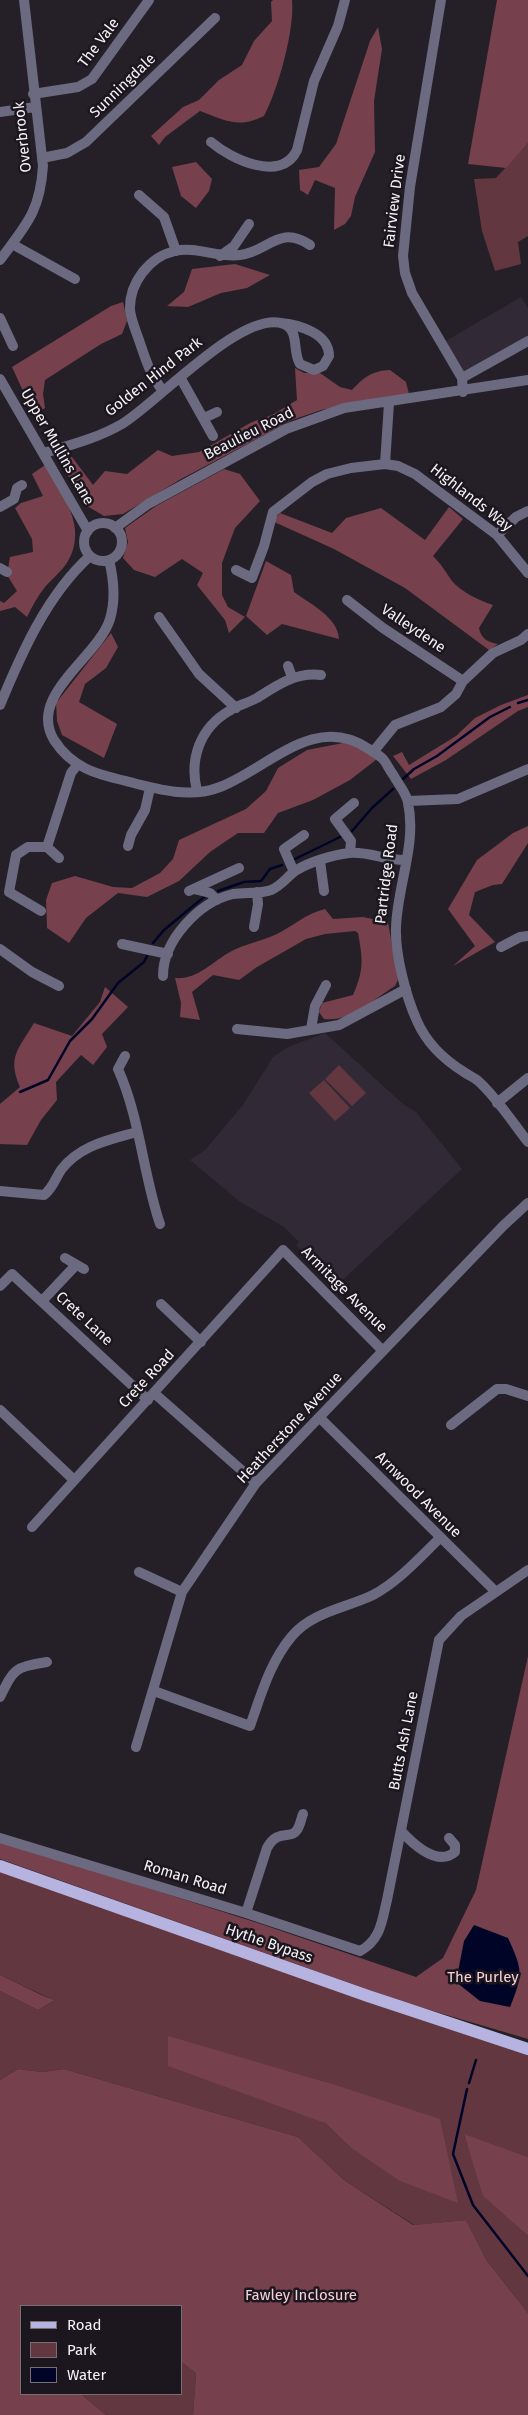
<!DOCTYPE html>
<style>
body{margin:0}
#map{position:relative;width:528px;height:2415px;overflow:hidden;background:#252027;font-family:"Fira Sans",sans-serif}
canvas{display:block}
.legend{position:absolute;left:20px;top:2305px;width:162px;height:90px;box-sizing:border-box;background:#1c171e;border:1px solid #736f75;margin:0;padding:6px 9px;list-style:none;font-size:15px;color:#f5f2f7}
.legend li{display:flex;align-items:center;gap:10px;height:25px}
.legend b{width:25px;border:1px solid #736f75}
</style>
<div id="map">
<canvas width="528" height="2415"></canvas>
<ul class="legend">
<li><b style="height:6px;background:#b6b3e1"></b>Road</li>
<li><b style="height:14px;background:#623740"></b>Park</li>
<li><b style="height:14px;background:#000427"></b>Water</li>
</ul>
</div>
<script>
const g = document.querySelector('canvas').getContext('2d');
g.lineJoin = 'round';
function fill(path, color) {
  g.fillStyle = color;
  g.fill(path, 'evenodd');
}
function stroke(path, color, width, dash) {
  g.strokeStyle = color;
  g.lineWidth = width;
  g.lineCap = dash ? 'butt' : 'round';
  g.setLineDash(dash || []);
  g.stroke(path);
}
function write(font, color, halo, rows, align = 'center') {
  g.font = font + ' "Fira Sans",sans-serif';
  g.lineWidth = 5;
  g.setLineDash([]);
  g.textBaseline = 'middle';
  g.strokeStyle = halo;
  g.fillStyle = color;
  for (const [text, x, y, turn = 0] of rows) {
    g.save();
    g.translate(x, y);
    g.rotate((+turn || 0) * Math.PI / 180);
    g.textAlign = isNaN(turn) ? turn : align;
    if (halo) g.strokeText(text, 0, 0);
    g.fillText(text, 0, 0);
    g.restore();
  }
}
const built = new Path2D(`
 M 521,297 L 528,308 L 528,337 L 463,375 L 444,342 Z
 M 325,1033 L 403,1104 L 416,1112 L 462,1169 L 335,1287 L 296,1245 L 299,1242 L 284,1227 L 239,1201 L 190,1160 L 205,1150 L 243,1105 L 273,1057 L 288,1047 Z`);
const green = new Path2D(`
 M 528,143 L 528,236 L 518,242 L 521,264 L 495,271 L 482,231 L 474,179 L 496,178 Z
 M 339,1065 L 366,1093 L 352,1106 L 325,1079 Z
 M 324,1080 L 350,1108 L 335,1121 L 309,1093 Z
 M 0,1869 L 528,2052 L 528,2157 L 464,2135 L 487,2199 L 528,2236 L 528,2313 L 487,2261 L 466,2220 L 414,2225 L 344,2180 L 298,2137 L 64,2069 L 42,2072 L 18,2069 L 0,2080 L 0,1991 L 38,2010 L 55,2000 C 36,1993 19,1983 0,1975 ZM 168,2037 L 326,2082 L 350,2147 L 325,2123 Z
 M 181,2362 L 196,2373 L 193,2415 L 106,2415 L 81,2394 L 181,2394 Z`);
const forest = new Path2D(`
 M 273,0 L 292,0 C 295,29 278,90 264,116 C 238,129 225,120 200,111 L 165,137 L 159,145 L 151,136 L 183,107 L 199,100 L 219,80 L 242,65 L 254,41 L 272,21 L 271,2 Z
 M 497,0 L 528,0 L 528,143 L 506,168 L 468,164 Z
 M 378,27 L 382,49 L 374,101 L 375,152 L 355,197 L 351,216 L 345,224 L 334,230 L 335,188 L 315,180 L 308,195 L 300,190 L 299,170 L 319,167 L 336,144 L 370,41 Z
 M 196,162 L 212,179 L 209,191 L 196,208 L 181,196 L 172,167 Z
 M 235,264 L 270,275 L 247,288 L 221,293 L 188,307 L 167,306 L 184,292 L 192,269 Z
 M 123,302 L 127,321 L 122,334 L 101,344 L 45,380 L 43,394 L 45,408 L 34,415 L 12,367 L 111,306 Z
 M 295,368 L 304,373 L 320,373 L 340,387 L 352,390 C 364,377 372,371 390,370 L 406,382 L 409,394 L 321,410 L 292,420 L 181,479 L 123,514 L 104,516 L 87,506 L 58,460 L 72,457 L 93,485 L 105,471 L 127,474 L 158,450 L 172,456 L 199,452 L 252,422 L 272,415 L 297,400 Z
 M 45,465 C 62,493 88,527 68,561 C 62,571 52,579 45,587 C 37,597 32,607 27,617 L 15,607 L 0,611 L 0,601 L 4,603 L 17,591 L 7,575 L 10,557 L 33,552 L 32,539 L 15,508 L 21,503 L 43,496 L 32,474 Z
 M 224,469 L 240,474 L 260,501 L 235,528 L 222,563 L 222,595 L 228,607 L 245,617 L 229,633 L 225,620 L 197,585 L 203,573 L 182,559 L 155,577 L 134,570 L 123,558 L 128,542 L 125,528 L 156,506 Z
 M 449,507 L 463,519 L 433,556 C 441,564 446,572 452,581 C 461,592 480,601 493,605 L 479,628 C 481,639 488,642 498,644 L 489,650 L 405,588 L 334,549 L 272,521 L 280,513 L 332,533 L 346,518 L 381,508 L 425,540 Z
 M 266,561 L 291,575 L 294,592 C 310,604 338,617 339,639 L 282,624 L 267,635 L 246,616 Z
 M 111,633 L 118,647 L 106,668 L 85,684 L 79,702 L 117,724 L 104,758 L 62,735 L 57,721 L 56,703 Z
 M 528,695 L 528,707 L 518,711 L 446,760 L 411,779 L 393,756 L 402,752 L 409,765 L 456,736 L 475,718 L 501,705 Z
 M 343,743 L 365,746 L 377,759 L 350,780 L 313,800 L 278,813 L 264,833 L 238,833 L 210,852 L 179,881 L 147,897 L 118,893 L 86,918 L 69,943 L 47,928 L 46,900 L 52,883 L 75,876 L 113,887 L 132,888 L 160,873 L 173,859 L 179,840 L 246,809 L 266,791 L 278,768 L 307,750 Z
 M 528,826 L 528,843 L 502,884 L 493,885 L 475,892 L 469,915 L 495,942 L 453,966 L 475,946 L 448,909 L 477,860 L 513,833 Z
 M 325,909 L 333,919 L 363,917 L 388,922 L 398,980 L 395,986 C 372,1000 352,1022 324,1019 L 319,1012 L 322,1003 L 353,995 C 364,970 363,960 358,933 L 355,931 L 325,934 L 306,939 L 257,967 L 239,980 L 213,975 L 192,992 L 200,1020 L 180,1017 L 181,1003 L 175,978 C 197,980 212,962 230,952 C 244,944 262,941 277,934 C 293,926 307,913 325,909 Z
 M 105,987 L 128,1007 L 102,1034 L 107,1047 L 93,1065 L 81,1055 L 56,1082 L 57,1100 L 41,1120 L 27,1145 L 0,1144 L 0,1104 L 20,1087 C 7,1057 18,1050 34,1023 L 72,1036 L 100,1002 Z
 M 528,1656 L 528,2039 L 406,2003 L 0,1859 L 0,1841 L 261,1924 L 416,1977 L 443,1958 L 476,1890 Z
 M 0,1975 C 19,1983 36,1994 55,2000 L 38,2010 L 0,1991 Z
 M 168,2036 L 326,2082 L 440,2119 L 458,2203 L 400,2181 L 350,2147 L 325,2123 L 168,2066 Z
 M 18,2069 L 42,2072 L 64,2069 L 298,2137 L 344,2180 L 413,2225 L 466,2220 L 487,2261 L 528,2313 L 528,2415 L 193,2415 L 196,2373 L 181,2362 L 181,2306 L 21,2306 L 21,2394 L 81,2394 L 106,2415 L 0,2415 L 0,2080 Z
 M 464,2134 L 528,2157 L 528,2236 L 483,2196 Z`);
const water = new Path2D(`
 M 474,1925 L 508,1938 C 523,1971 523,1974 510,2007 L 480,2001 L 456,1982 L 464,1941 Z`);
const stream = new Path2D(`
 M 518,703 L 528,700
 M 403,779 L 414,769 L 437,756 L 490,717 L 510,707
 M 352,831 L 372,808 L 393,789
 M 295,859 L 340,837
 M 218,891 L 244,882 L 261,881 L 270,869 L 282,865
 M 153,943 L 164,930 L 204,897
 M 20,1092 L 48,1080 L 70,1041 L 92,1019 L 118,983 L 144,962 L 147,956
 M 469,2083 L 476,2060
 M 467,2089 L 453,2154 L 473,2205 L 528,2276`);
const minor = new Path2D(`
 M 441,0 L 410,187 L 403,256 L 405,273 L 412,293 L 462,378 L 463,392
 M 33,94 L 78,87 L 92,79 L 149,0
 M 0,112 L 35,107
 M 211,142 C 230,158 281,184 297,150 L 314,81 L 338,26 L 345,0
 M 42,158 L 67,153 L 86,142 L 215,18
 M 139,195 L 164,217 L 176,251
 M 12,244 L 75,279
 M 220,256 L 234,246 L 249,224
 M 0,260 C 26,225 40,212 43,166 L 24,0
 M 0,318 L 13,346
 M 180,377 L 213,436
 M 462,378 L 528,341
 M 0,379 L 88,531
 M 163,391 C 151,376 146,361 140,343 C 137,333 131,321 130,310 C 129,283 149,257 175,251 C 196,246 218,258 240,255 C 268,252 279,224 310,245
 M 204,418 L 217,412
 M 44,453 C 70,445 98,438 122,424 C 156,404 243,308 284,324 C 300,331 292,352 300,364 L 314,370 L 323,366 L 329,356 C 329,333 299,325 281,323
 M 385,464 L 389,403
 M 0,507 L 14,499 L 17,488 L 22,485
 M84 542a19 19 0 1 1 38 0a19 19 0 1 1-38 0Z
 M 115,528 L 148,504 L 286,429 L 344,408 L 528,380
 M 497,535 L 516,517 L 528,511
 M 109,560 C 114,580 116,599 110,619 C 98,658 27,695 54,740 C 72,768 96,774 126,781 C 156,789 190,799 220,787 C 267,769 314,713 367,748 C 372,751 379,755 383,759 C 387,764 390,771 394,776 C 398,784 407,794 408,803 C 417,844 397,887 396,928 C 395,954 406,997 417,1021 C 427,1044 443,1059 464,1072 C 468,1075 473,1077 477,1080 C 495,1095 513,1123 528,1142
 M 0,568 L 7,572
 M 236,570 L 252,578 L 264,546 L 273,512 L 312,482 L 327,474 L 351,468 L 385,464 L 398,466 L 415,474 L 497,535 L 528,573
 M 347,600 L 383,628 L 463,681
 M 159,617 L 199,674 L 236,708
 M 288,666 L 292,677
 M 0,705 C 22,652 47,595 90,556
 M 373,752 L 395,725 L 441,707 L 456,694 L 463,681 L 493,653 L 521,640 L 528,634
 M 197,791 C 189,759 200,728 229,711 C 238,705 248,703 257,698 C 277,685 296,672 321,675
 M 408,801 L 458,799 L 528,769
 M 128,846 L 131,835 L 145,810 L 150,788
 M 47,847 L 59,858
 M 350,853 L 351,841 L 335,819 L 354,803
 M 320,861 L 324,891
 M 294,872 L 284,849 L 304,835
 M 194,889 L 210,893 L 217,900
 M 189,891 L 239,868
 M 41,911 L 9,892 L 16,855 L 28,847 L 47,847 L 71,773 L 78,764
 M 254,927 L 258,904 L 257,892
 M 122,944 L 168,954
 M 501,947 L 520,937 L 528,936
 M 0,949 L 32,972 L 59,986
 M 163,976 C 163,940 199,902 233,894 C 245,892 260,894 271,890 C 281,886 287,877 295,871 C 309,862 333,855 349,853 C 368,851 387,861 406,860
 M 237,1029 L 287,1034 L 339,1025 L 406,989
 M 311,1029 L 315,1006 L 326,985
 M 125,1056 L 118,1069 C 140,1118 143,1174 160,1224
 M 497,1103 L 528,1078
 M 0,1191 L 44,1195 C 53,1188 55,1179 61,1170 C 80,1145 109,1140 137,1132
 M 65,1258 L 84,1269
 M 0,1286 L 12,1274 L 148,1400
 M 43,1300 L 76,1265
 M 161,1304 L 201,1342
 M 154,1393 L 256,1483
 M 0,1410 L 74,1480
 M 320,1418 L 496,1592
 M 451,1425 L 497,1389 L 506,1389 L 528,1396
 M 32,1527 L 283,1250 L 382,1350
 M 139,1572 L 182,1592
 M 154,1691 L 250,1726 C 261,1695 270,1662 292,1636 C 312,1612 346,1608 373,1595 C 399,1581 419,1558 440,1538
 M 0,1697 C 15,1667 14,1668 47,1662
 M 136,1747 L 182,1592 L 256,1483 L 503,1226 L 528,1203
 M 401,1831 C 414,1845 437,1867 455,1852 L 455,1845 L 449,1838
 M 0,1838 L 246,1913 L 360,1951 C 381,1940 382,1920 387,1900 L 439,1640 L 461,1616 L 528,1570
 M 246,1913 L 267,1848 C 278,1828 291,1840 297,1830 C 300,1826 301,1819 303,1814`);
const major = new Path2D(`
 M 0,1866 L 368,1996 L 528,2049`);
const streetNames = [
 ["The Vale",99,43,-53],
 ["Sunningdale",123,86,-44],
 ["Overbrook",23,137,-96],
 ["Fairview Drive",395,201,-83],
 ["Golden Hind Park",154,377,-38],
 ["Beaulieu Road",249,434,-27],
 ["Upper Mullins Lane",57,447,60],
 ["Highlands Way",471,498,38],
 ["Valleydene",413,629,34],
 ["Partridge Road",387,874,-83],
 ["Armitage Avenue",344,1290,45],
 ["Crete Lane",84,1319,43],
 ["Crete Road",147,1379,-47],
 ["Heatherstone Avenue",290,1428,-47],
 ["Arnwood Avenue",418,1495,45],
 ["Butts Ash Lane",404,1741,-79],
 ["Roman Road",185,1878,17],
 ["Hythe Bypass",269,1944,19]
];
const parkNames = [
 ["The Purley",483,1978],
 ["Fawley Inclosure",301,2296]
];
fill(built, '#312935');
fill(green, '#623740');
fill(forest, '#76404c');
fill(water, '#000427');
stroke(stream, '#000427', 2.5);
stroke(minor, '#6c6a81', 10);
stroke(major, '#b6b3e1', 12);
write('15px', '#f5f2f7', '#1c171e', streetNames);
write('15px', '#f6d1d7', '#1c171e', parkNames);
</script>
